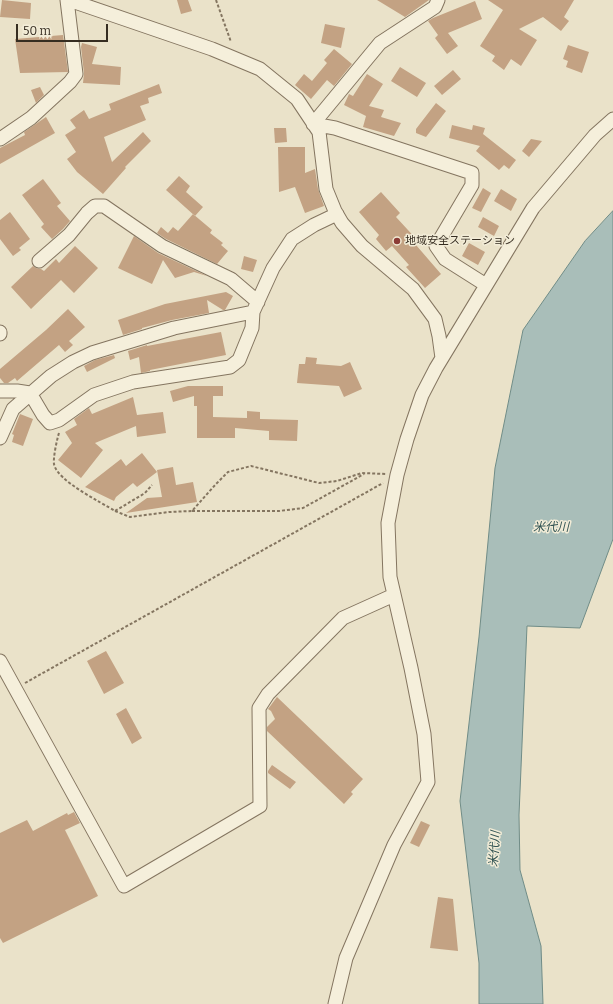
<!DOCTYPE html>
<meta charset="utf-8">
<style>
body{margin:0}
#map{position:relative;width:613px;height:1004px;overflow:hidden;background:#eae2c9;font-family:Bitter,serif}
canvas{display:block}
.scale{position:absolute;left:16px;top:24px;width:92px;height:18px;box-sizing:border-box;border:2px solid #362d21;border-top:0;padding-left:5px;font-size:12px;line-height:14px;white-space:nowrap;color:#362d21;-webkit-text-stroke:3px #f2ecd7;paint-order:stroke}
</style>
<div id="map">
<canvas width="613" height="1004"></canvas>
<div class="scale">50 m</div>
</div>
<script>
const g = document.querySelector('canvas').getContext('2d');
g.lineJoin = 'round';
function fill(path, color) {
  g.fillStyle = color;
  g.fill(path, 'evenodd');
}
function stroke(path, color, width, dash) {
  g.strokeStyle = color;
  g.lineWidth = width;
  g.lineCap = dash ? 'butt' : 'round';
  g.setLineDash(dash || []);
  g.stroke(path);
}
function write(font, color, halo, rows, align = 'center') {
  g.font = font + ' Bitter,"Noto Sans JP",serif';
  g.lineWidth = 3;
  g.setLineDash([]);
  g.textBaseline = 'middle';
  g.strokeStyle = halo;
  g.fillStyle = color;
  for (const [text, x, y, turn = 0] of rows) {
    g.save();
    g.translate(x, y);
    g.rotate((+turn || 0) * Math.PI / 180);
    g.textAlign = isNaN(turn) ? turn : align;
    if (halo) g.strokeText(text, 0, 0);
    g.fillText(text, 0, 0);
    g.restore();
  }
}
const water = new Path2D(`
 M 613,211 L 613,539 L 580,628 L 527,626 L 519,815 L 520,870 L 541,946 L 543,1004 L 479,1004 L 479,963 L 460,801 L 479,637 L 495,468 L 523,330 L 585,241 Z`);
const building = new Path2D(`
 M 2,0 L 31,3 L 30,19 L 0,17 Z
 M 177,0 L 188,0 L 192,11 L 181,14 Z
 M 377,0 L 429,0 L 405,17 Z
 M 488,0 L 574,0 L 564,17 L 569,21 L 561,31 L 543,17 L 519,29 L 537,40 L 521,66 L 511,59 L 504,70 L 492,61 L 495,56 L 480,46 L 503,10 Z
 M 475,1 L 482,19 L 448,33 L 458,46 L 447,54 L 435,38 L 438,35 L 428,21 L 433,18 Z
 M 325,24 L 345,28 L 341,48 L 321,43 Z
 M 63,35 L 68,72 L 20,73 L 15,39 Z
 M 82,43 L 97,47 L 92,64 L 121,67 L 120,85 L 83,83 L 84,73 L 81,47 Z
 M 568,45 L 589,52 L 582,73 L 566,67 L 568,61 L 563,59 Z
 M 334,49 L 352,64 L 334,86 L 327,80 L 311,99 L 295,85 L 304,74 L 312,81 L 327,63 L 324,60 Z
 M 400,67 L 426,83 L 417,97 L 391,81 Z
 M 453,70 L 461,79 L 442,95 L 434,86 Z
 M 367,74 L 383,84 L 369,106 L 384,110 L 381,117 L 401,123 L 394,136 L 363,127 L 366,116 L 344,105 L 349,94 L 353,96 Z
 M 159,84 L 162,93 L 148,98 L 149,103 L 140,106 L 146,120 L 104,137 L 112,162 L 143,132 L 151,141 L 125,167 L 126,168 L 103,194 L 77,172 L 67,159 L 76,152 L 65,135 L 76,128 L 70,120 L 84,110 L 89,119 L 111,110 L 109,104 Z
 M 40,87 L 44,95 L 36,103 L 31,90 Z
 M 436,103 L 446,111 L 426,137 L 416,133 L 416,129 Z
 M 46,117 L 55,133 L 0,164 L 0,148 L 25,135 L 24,132 Z
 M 452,125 L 472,130 L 473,125 L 485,128 L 483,134 L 516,160 L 509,169 L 504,165 L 499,170 L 476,151 L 480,146 L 449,138 Z
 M 274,128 L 286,128 L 287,142 L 275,143 Z
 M 531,139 L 542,141 L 529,157 L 522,151 Z
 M 278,147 L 305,147 L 305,173 L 315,169 L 318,189 L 324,206 L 305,213 L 295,187 L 279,192 Z
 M 179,176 L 190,186 L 186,192 L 203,207 L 195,216 L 166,190 Z
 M 43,179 L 61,203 L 57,206 L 70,221 L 63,229 L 52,239 L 41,227 L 44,224 L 22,195 Z
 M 483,188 L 491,193 L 481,212 L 472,208 Z
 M 501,189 L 517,199 L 511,211 L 494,201 Z
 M 381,192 L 400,213 L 396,217 L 419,242 L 416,245 L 441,274 L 425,288 L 406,267 L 409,265 L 392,246 L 386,251 L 376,239 L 379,235 L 359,212 Z
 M 10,212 L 30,239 L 19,248 L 21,250 L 13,256 L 0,239 L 0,220 Z
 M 193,214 L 212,230 L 210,233 L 223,243 L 221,245 L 228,251 L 217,264 L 166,239 L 157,233 L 161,227 L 168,233 L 173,227 L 178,231 Z
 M 483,217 L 499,226 L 494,236 L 478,227 Z
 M 134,236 L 158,253 L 207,276 L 194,272 L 175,278 L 163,260 L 152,284 L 118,268 Z
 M 469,243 L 485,252 L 478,265 L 462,256 Z
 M 75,246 L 98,268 L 74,293 L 61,280 L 31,309 L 11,287 L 33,266 L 36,268 L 41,269 L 44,271 L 56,259 L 59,263 Z
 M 244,256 L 257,260 L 253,272 L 241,269 Z
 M 226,292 L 233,296 L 225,310 L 223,310 L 207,300 L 209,313 L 172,320 L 142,328 L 142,329 L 123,335 L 118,320 L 165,304 Z
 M 68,309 L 85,327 L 69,341 L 73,345 L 65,352 L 59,345 L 17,381 L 15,378 L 8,383 L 4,383 L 0,378 L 0,369 L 46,330 Z
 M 221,332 L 226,355 L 150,370 L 150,371 L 141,373 L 139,357 L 130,360 L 128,351 L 147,345 L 147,346 Z
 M 114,355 L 115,358 L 87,372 L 84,366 L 95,360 Z
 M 306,357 L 317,358 L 316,364 L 341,366 L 350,362 L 362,389 L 344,397 L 339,386 L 297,383 L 299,364 L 305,364 Z
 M 188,386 L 223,386 L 223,396 L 213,396 L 213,417 L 247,418 L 247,411 L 260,412 L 260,419 L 298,420 L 297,441 L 269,440 L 269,431 L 235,428 L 235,438 L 197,438 L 197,406 L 194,406 L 194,396 L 173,402 L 170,391 Z
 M 133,397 L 137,415 L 163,412 L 166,433 L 137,437 L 136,426 L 95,443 L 103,450 L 81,478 L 58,460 L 72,443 L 65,432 L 77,425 L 74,419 L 89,408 L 92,414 Z
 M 20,414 L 33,419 L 23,446 L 12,442 L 14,435 L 12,434 Z
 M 142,453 L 157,472 L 137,487 L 133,483 L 116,497 L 114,501 L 85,487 L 121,459 L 126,466 Z
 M 173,467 L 176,485 L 193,482 L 197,502 L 126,513 L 147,498 L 162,497 L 157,470 Z
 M 106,651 L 124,683 L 104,694 L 87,661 Z
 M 277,697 L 363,779 L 351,792 L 353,794 L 344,804 L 267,731 L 267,727 L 275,719 L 271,711 L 268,709 Z
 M 126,708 L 142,738 L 132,744 L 116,714 Z
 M 272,765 L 296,782 L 290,789 L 268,773 L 268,771 Z
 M 74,812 L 80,823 L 65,830 L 98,896 L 3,943 L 0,938 L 0,833 L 27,820 L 33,831 L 67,813 L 68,815 Z
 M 421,821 L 430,825 L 419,847 L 410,843 Z
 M 438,897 L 453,899 L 458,951 L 430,948 Z`);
const path = new Path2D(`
 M 216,0 L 231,42
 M 59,433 C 57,439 53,458 54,464 C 57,481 101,502 115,511 L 145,493 L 152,485
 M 115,511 L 130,517 L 169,512 L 192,511 L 216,484 L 228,472 L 251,466 L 319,483 L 337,481 L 362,473 L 386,474
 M 192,511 L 279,511 L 303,508 L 364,474
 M 25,683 L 383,483`);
const minor = new Path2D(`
 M 69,0 L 212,49 L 260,69 L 297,99 L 319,132 L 326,189 L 335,211 L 342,223 L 362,246 L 413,289 L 435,319 L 439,336 L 442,358
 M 438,0 L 435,7 L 380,43 L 313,124 L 335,128 L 472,173 L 472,185 L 436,246 L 445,259 L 486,285
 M 0,139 L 31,118 L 70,82 L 76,74 L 67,0
 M 39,261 L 69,235 L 87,213 L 95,206 L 104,206 L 162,246 L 231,279 L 258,302
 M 0,332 L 0,334
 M 0,391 L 17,391 L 30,393 L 43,415 L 50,423 L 59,420 L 94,395 L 133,382 L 230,367 L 239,360 L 252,328 L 253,312 L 273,268 L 292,239 L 314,225 L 337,214
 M 0,438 L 13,409 L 51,376 L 73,362 L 92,353 L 174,328 L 253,312
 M 0,661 L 124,886 L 260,806 L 259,708 L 268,694 L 343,618 L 394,595
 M 335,1004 L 346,958 L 394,845 L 428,782 L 424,734 L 411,668 L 390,577 L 388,523 L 397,475 L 407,439 L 422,395 L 436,368 L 533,208 L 595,135 L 613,119`);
const markers = [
 [397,241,4,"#8c3c36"]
];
const poiNames = [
 ["地域安全ステーション",405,241]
];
const waterNames = [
 ["米代川",551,528],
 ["米代川",495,849,-86]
];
fill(water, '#a9beb9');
stroke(water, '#708c87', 1);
fill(building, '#c3a283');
stroke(minor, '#847560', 15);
stroke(path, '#847560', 2, [3, 2]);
stroke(minor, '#f5efdb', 13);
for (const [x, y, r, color] of markers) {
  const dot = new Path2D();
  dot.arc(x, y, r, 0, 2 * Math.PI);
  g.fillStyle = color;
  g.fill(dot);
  stroke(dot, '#f2ecd7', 1.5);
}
write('11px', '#362d21', '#f2ecd7', poiNames, 'left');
write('italic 12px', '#325454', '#f2ecd7', waterNames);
</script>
